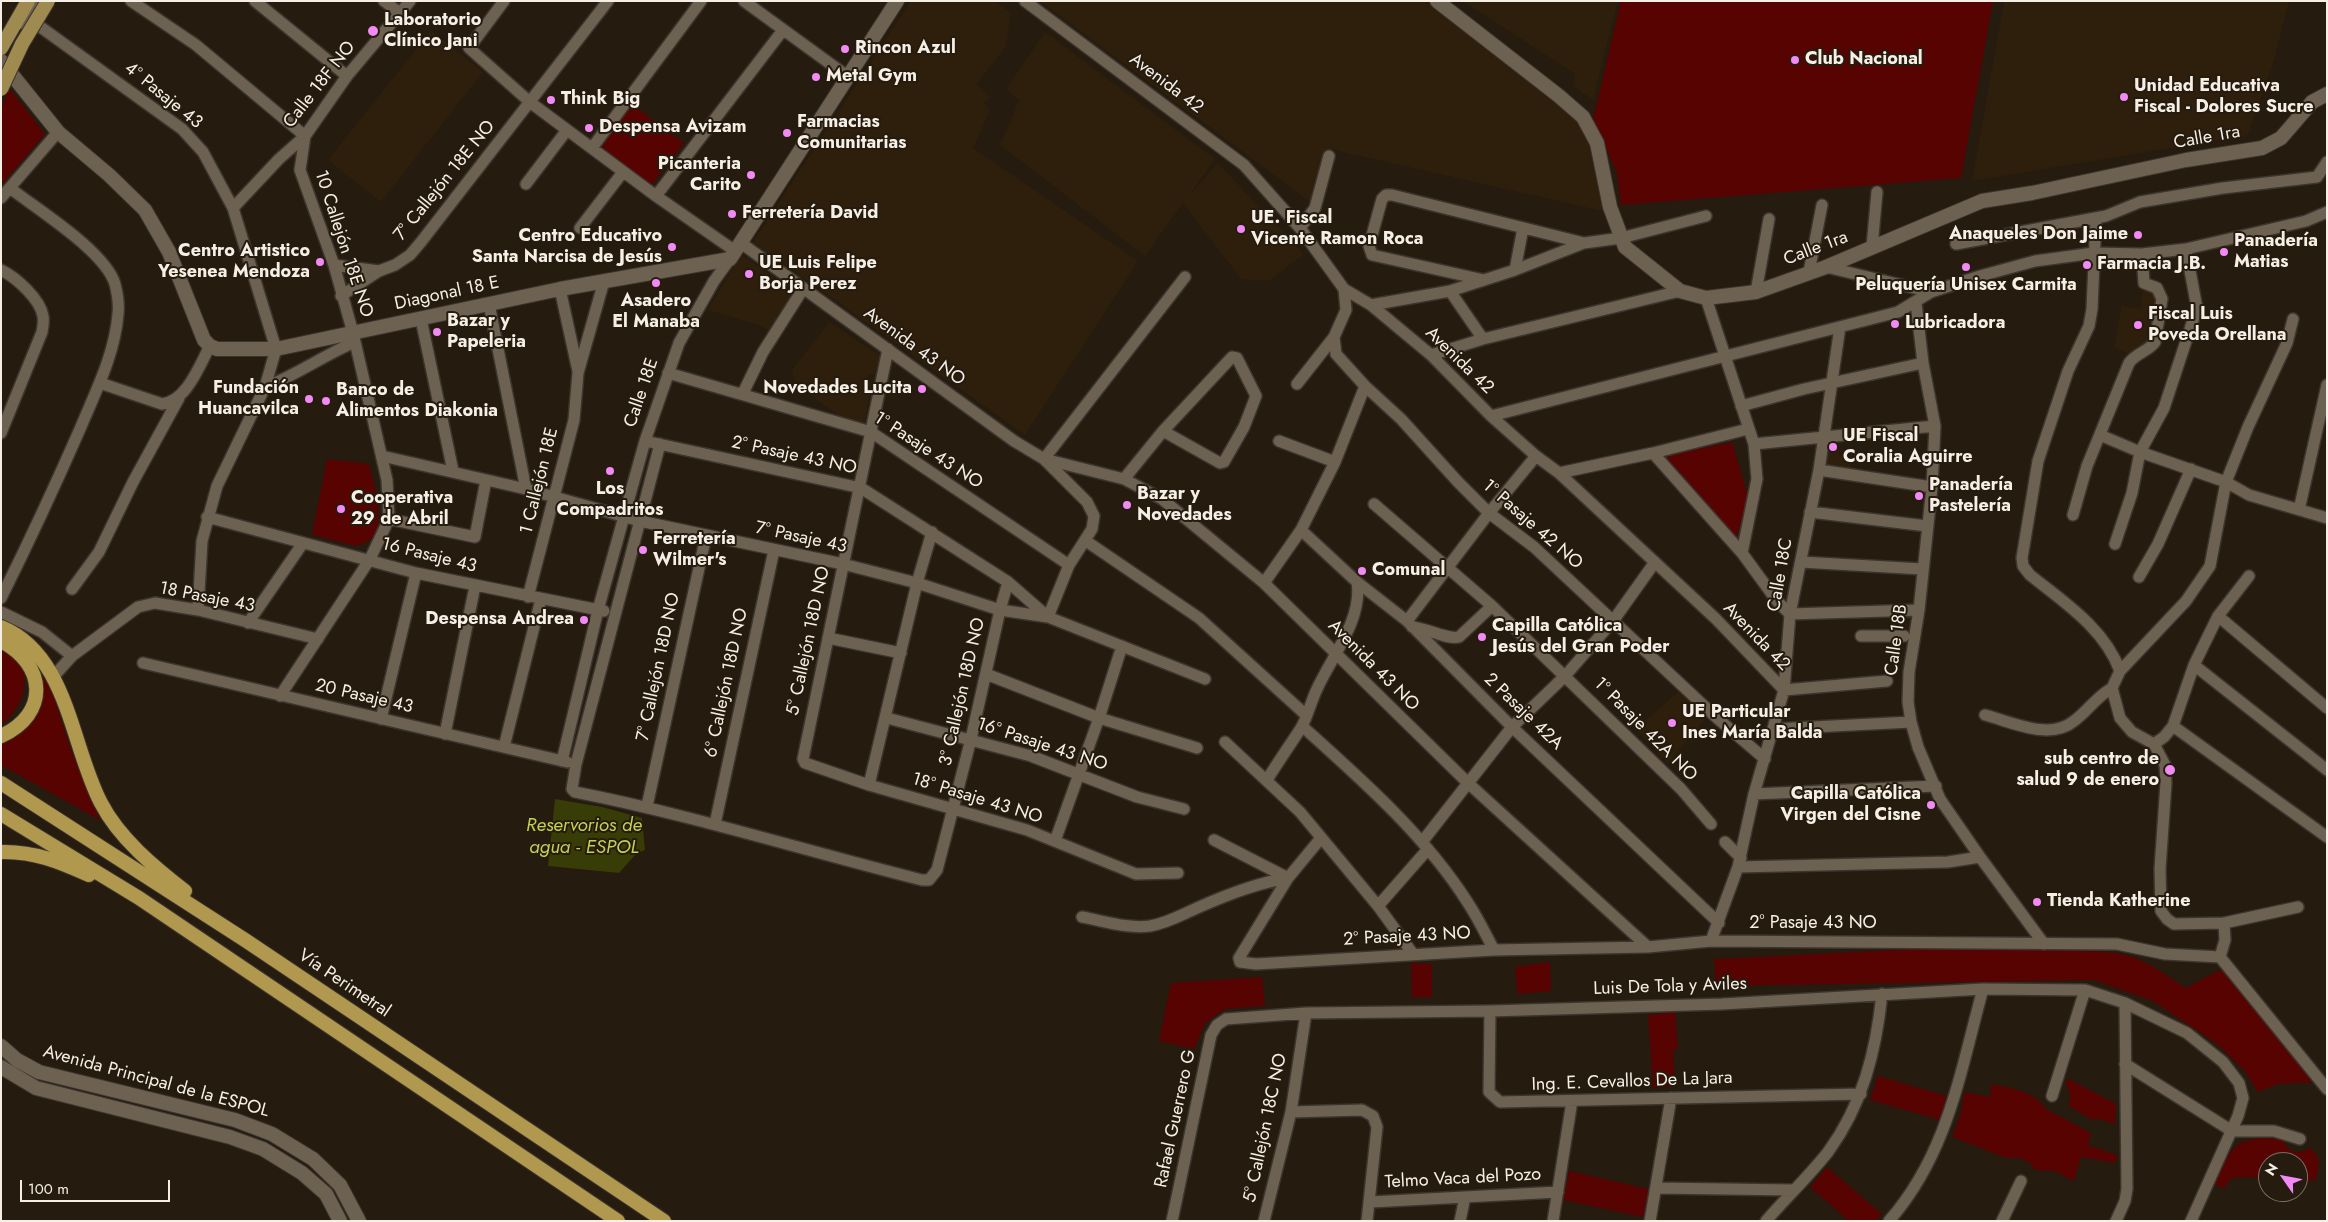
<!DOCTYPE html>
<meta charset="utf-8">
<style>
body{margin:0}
#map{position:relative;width:2328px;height:1222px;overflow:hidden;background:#251b0e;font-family:Jost,sans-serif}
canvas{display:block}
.frame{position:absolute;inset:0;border:2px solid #f6efe6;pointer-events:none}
.north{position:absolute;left:2258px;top:1152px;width:50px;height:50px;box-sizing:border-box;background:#251b0e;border:1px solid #797064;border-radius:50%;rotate:303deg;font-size:14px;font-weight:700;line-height:20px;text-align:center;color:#f6efe6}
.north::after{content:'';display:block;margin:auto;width:18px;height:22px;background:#f18af4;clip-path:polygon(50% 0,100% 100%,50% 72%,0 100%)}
.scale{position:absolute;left:20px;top:1180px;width:150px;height:22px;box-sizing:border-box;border:2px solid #f6efe6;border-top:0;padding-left:6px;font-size:15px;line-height:18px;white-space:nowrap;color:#f6efe6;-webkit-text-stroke:4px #251b0e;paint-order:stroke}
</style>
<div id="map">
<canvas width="2328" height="1222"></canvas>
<div class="frame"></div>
<div class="north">N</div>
<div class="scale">100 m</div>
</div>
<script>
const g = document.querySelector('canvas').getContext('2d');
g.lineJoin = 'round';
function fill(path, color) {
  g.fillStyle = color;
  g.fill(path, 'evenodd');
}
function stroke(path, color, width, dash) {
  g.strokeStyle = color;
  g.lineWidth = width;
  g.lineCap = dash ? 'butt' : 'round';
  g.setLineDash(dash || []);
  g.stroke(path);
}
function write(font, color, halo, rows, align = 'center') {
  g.font = font + ' Jost,sans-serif';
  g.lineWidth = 4;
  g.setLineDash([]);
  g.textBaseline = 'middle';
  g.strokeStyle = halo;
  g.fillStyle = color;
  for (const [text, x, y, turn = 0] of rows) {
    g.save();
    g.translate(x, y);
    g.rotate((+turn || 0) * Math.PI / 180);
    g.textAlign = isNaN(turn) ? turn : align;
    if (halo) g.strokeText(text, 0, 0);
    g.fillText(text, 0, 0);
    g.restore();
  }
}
const built = new Path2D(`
 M 911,1 L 995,1 L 1011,13 L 1006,46 L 977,84 L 990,98 L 984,103 L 990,111 L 973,148 L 1138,261 L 1025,435 L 753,242 Z
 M 1040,1 L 1424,1 L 1577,118 L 1588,131 L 1607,212 L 1329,149 L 1313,204 Z
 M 1463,1 L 1618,1 L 1593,100 L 1573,86 L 1575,74 Z
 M 2004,1 L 2289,1 L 2274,60 L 2248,135 L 1972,181 Z
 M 431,30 L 483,72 L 381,202 L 328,160 Z
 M 1045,32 L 1215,159 L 1188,197 L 1218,163 L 1304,254 L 1269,281 L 1241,279 L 1183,203 L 1145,256 L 1000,145 L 1019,100 L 1006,89 Z
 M 741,254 L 798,295 L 773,333 L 759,325 L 708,310 Z
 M 2143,290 L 2161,292 L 2154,342 L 2134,356 L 2114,347 L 2122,306 L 2140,309 Z
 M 829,322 L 881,356 L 874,375 L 868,374 L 866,381 L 872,382 L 864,426 L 845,420 L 796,385 L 792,370 Z
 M 1828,439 L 1840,439 L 1839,455 L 1851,458 L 1849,471 L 1823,466 Z
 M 1678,692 L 1707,717 L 1668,764 L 1636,729 Z`);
const green = new Path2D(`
 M 1621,1 L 1993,1 L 1961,178 L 1621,205 L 1617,173 L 1593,119 Z
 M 9,88 L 45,134 L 1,185 L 1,110 Z
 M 629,102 L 684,143 L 649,188 L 595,148 Z
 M 1732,442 L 1748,496 L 1736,539 L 1663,461 L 1665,456 Z
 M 327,459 L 369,464 C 373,482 387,525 371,539 C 367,542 361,544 357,546 L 312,535 Z
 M 1,646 C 6,650 13,654 17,659 C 34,681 20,710 1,725 Z
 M 37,663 L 48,679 L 72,753 L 100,820 L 1,765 L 1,744 C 37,726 45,700 37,663 Z
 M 1935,948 L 2026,948 L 2111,952 L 2134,957 L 2154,967 L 2186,988 L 2223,968 L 2316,1082 L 2278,1084 L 2258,1092 L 2244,1070 L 2217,1044 L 2153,1001 L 2094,980 L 1716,986 L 1714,959 Z
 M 1550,962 L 1551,991 L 1517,994 L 1515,967 Z
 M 1411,963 L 1432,964 L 1432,997 L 1412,997 Z
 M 1262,977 L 1265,1006 L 1225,1009 L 1205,1023 L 1194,1049 L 1159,1041 L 1171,983 Z
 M 1675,1012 L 1678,1049 L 1673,1049 L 1675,1086 L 1653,1088 L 1648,1015 Z
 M 1878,1076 L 1947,1096 L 1940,1120 L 1870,1100 Z
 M 2067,1078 L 2116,1104 L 2115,1124 L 2095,1118 L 2094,1121 L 2069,1106 L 2070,1094 L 2066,1084 Z
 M 1991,1084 C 2010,1088 2035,1091 2046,1109 L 2091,1133 L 2088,1145 L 2117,1155 L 2116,1163 L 2081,1157 L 2074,1181 L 2054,1171 L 2035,1170 L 2031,1164 L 2020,1158 L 2006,1158 L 1952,1137 L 1961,1113 L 1964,1092 L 1990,1097 Z
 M 2265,1138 L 2283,1139 C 2287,1153 2298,1155 2310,1148 C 2322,1156 2319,1166 2316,1179 L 2305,1183 L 2298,1181 L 2298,1162 L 2268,1162 L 2268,1179 L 2250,1177 L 2231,1178 L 2224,1189 L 2215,1184 C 2229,1154 2229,1140 2265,1138 Z
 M 1827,1167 L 1882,1214 L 1876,1221 L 1849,1221 L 1810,1187 Z
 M 1569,1171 L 1649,1189 L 1643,1217 L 1563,1200 Z`);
const water = new Path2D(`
 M 555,799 L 602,807 L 642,818 L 645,850 L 636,854 L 619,873 L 548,866 Z`);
const minor = new Path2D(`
 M 131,1 L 196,45 L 305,136
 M 255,1 L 347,76
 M 384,1 L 401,14
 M 504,1 L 469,48 L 531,103 L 656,196 L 735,251
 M 744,1 L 847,76
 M 1025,1 L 1244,165 L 1300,228 L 1344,289 L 1371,305 L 1431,355 L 1491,416 L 1536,456 L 1559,473 L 1716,619 L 1784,690 L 1887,681
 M 28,18 L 182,129 L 203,152 L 233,208 L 276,349 L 265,387 L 217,486 L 202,541 L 198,610
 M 592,148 L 701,1
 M 526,184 L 567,130
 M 656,196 L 783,30
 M 1,198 L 58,132
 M 233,208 L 279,159 L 305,136 L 347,76 L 410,1
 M 2096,218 L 2092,309 L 2089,326 L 2068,371 L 2038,461 L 2022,558 L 2023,566 L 2030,575 C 2064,602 2105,629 2120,671
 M 580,228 L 623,172
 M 1300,228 L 1315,208 L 1329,156
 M 1956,244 L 2106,216 L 2140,202 L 2223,188 L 2317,177 L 2327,162
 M 1872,247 L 1877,192
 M 334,265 L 379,271
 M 1826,267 L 1931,292
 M 1,270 C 17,278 40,299 43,316 C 44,321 43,327 42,332 L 1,433
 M 1515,270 L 1523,228
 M 1809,272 L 1822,205
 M 1185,277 L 1044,459 L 1124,479 L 1162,499 L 1264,583 L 1468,783 L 1648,947
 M 1484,280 L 1372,255 L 1369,246 L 1382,199 L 1386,195 L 1392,195 L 1584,243
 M 560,289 L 578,371
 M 1344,289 L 1346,310 L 1334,337 L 1336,354 L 1365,386 L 1401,419 L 1458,482 L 1489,513 L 1534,547 L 1717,718 L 1765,759
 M 1450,291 L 1483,339
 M 1756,292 L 1769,219
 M 341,296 L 379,271 L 395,265 L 410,255 L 421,242 L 608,1
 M 1706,298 L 1754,444 L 1757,479 L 1742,553 L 1777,601 L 1790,614
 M 1916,303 L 1923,363 L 1935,426 L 1932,487 L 1919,610 L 1909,672 L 1908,702 L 1911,722 L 1918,747 L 1940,799 L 1980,857 L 2044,944
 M 489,304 L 526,489
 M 1371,305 L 1450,291 L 1515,270 L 1584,243 L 1621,238 L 1706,216
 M 421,319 L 453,471
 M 888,349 L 803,759 L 805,763 L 869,785 L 1027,830 L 1136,874 L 1178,873
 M 1431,355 L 1483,339 L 1680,291
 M 668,373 L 871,432 L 1069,565
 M 100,383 L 162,404 C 187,401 199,366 210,346
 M 1297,384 L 1334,337
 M 265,387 C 297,375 324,355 355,342
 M 743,393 L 763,352 L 803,289
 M 1741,406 L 1804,389 L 1923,363
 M 1491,416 L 1898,312 L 1931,292 L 1980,276 L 2035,261 L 2094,253 L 2142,254 L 2186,249 L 2306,221 L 2327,212
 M 2100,435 L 2140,452 L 2226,482 L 2249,495 L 2327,518
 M 645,441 L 861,488 L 1008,582 L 1048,617 L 1069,565 L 1092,529 L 1094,516 L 1087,502 L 1044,459 L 1014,441 L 741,243
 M 1279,441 L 1335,462
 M 660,444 L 576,764 L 572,789 L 575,792 C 692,815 806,851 922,880 L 929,880 L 937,870 L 971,739 L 1000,610 L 1008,582
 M 1754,444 L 1935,426
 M 1653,453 L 1742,553
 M 382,456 L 526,489 L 640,521 L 843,564 L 917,583 L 1000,610 L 1048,617 L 1205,679
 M 1819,470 L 1932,487
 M 1559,473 L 1653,453 L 1748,429
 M 1124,479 L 1163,431 L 1232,357 L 1237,358 L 1256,396 L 1244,427 L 1224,462 L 1220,463 L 1163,431
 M 1374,504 L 1492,606 L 1681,789 L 1711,824
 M 2299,510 L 2327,385
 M 1810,512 L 1927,526
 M 2073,515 L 2087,466 L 2129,363 C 2136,353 2149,351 2155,342 L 2162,299 L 2157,288 L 2144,283 L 2142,254
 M 207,517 L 416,573 L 604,611
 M 389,519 L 475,537 L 486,480
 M 1301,530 L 1357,582 L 1407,621 L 1512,727 L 1719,923
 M 1086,541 L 1199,618 L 1306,715
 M 2115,544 L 2132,493 L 2140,452 L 2164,408 L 2197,308 L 2186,249
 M 1801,562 L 1922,569
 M 2139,577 L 2158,544 L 2191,469
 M 1264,583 L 1301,530 L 1335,462 L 1365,386
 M 72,589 L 99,552 L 133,482 L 179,398
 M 528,597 L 574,420 L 578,373 L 604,281
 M 1,598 C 29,542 55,486 80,429 C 95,393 115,354 118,314 C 119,306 117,292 115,284 C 105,251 38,210 10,188
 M 1,612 L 42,632 L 72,656
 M 1790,614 L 1919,610
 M 2218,616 L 2327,708
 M 1407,621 L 1489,513 L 1536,456
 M 248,623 L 303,543
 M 1412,627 C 1427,628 1447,640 1459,637 L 1492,606
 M 1861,636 L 1904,636
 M 828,638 L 901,653
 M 143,663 L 567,762
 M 2194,665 L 2327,770
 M 986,674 L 1099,718 L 1197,748
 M 53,677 L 72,656 L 138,607 L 155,603 L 198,610 L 318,639
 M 280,696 L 370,559 L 389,519 L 387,480 L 353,333 L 334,265 L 300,170 L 305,136
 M 1985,715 C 2012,722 2050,741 2074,721 C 2088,711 2096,697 2112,688
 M 887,718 L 1031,756 L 1137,797 L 1184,809
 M 381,719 L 416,573
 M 1302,726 C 1362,780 1425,835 1468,903 C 1478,918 1486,935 1494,950
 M 2173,726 L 2327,837
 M 1774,729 L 1911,722
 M 445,734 L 475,586
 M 1225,742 L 1300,812 L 1378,906 L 1413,954
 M 2154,744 L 2164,737 L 2173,726 L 2194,665 L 2218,616 L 2249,576
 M 504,747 L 541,599
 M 562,761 L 598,610 L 645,441 L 679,343 L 714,281 L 730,259
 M 1267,780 C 1278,762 1290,745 1301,728 C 1308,716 1311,701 1317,689 C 1332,656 1363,619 1357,582
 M 869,785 L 917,583 L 932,532
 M 1754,794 L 1936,786
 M 647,806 L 706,536
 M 715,824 L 774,550
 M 1321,838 L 1288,878 L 1239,958 L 1240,962 L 1256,964 L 1494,950 L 1648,947 L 1711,941 L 2117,944 L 2165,954 L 2220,957 L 2327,1089
 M 1055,841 L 1099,718 L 1122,646
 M 1422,842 L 1512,727 L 1565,676 L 1613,621 L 1655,562
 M 1725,842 L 1741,858
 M 1738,867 L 1948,862 L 1980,857
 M 1378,906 L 1428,849
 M 1082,917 C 1104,921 1128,929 1150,926 C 1168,923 1181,915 1197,908 C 1226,895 1256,883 1288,878 L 1214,840
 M 2224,923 L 2298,907
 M 1711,941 L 1738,867 L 1754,794 L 1784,690 L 1790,614 L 1819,470 L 1840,327
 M 2220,957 L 2225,940 L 2224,923 L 2174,924 L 2167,919 L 2161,911 L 2160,869 L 2166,783 L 2165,765 L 2154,744 L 2132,732 L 2120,718 L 2112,688 L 2120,671 L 2186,601 L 2210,566 L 2226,482 L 2248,427 L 2287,343 L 2293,319
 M 1490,1011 L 1489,1092 L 1500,1102 L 1861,1094
 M 2125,1064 L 2232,1131 L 2274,1131 L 2300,1139
 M 2052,1096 L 2085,990
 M 1291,1112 L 1362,1110 L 1373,1116 L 1377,1127 L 1367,1221
 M 1656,1188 L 1793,1190
 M 1371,1202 L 1558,1192
 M 1172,1221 L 1211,1035 L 1217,1025 L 1226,1019 L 1306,1013 L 1490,1011 L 1722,1004 L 1983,989 L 2085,990 L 2125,1003 L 2187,1033 L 2223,1062 L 2239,1083 L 2243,1098 L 2238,1116 L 2191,1221
 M 1264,1221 L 1291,1112 L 1306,1013
 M 1460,1221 L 1465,1197
 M 1553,1221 L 1572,1101
 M 1650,1221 L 1671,1098
 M 1766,1221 C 1786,1198 1809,1176 1828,1152 C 1863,1104 1876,1051 1882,994
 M 1889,1221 C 1948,1154 1960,1072 1983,989
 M 2002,1221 L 2021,1181
 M 2116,1221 L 2125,1201 L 2127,1189 L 2125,1003`);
const tertiary = new Path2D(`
 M 1437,1 L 1559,96 L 1583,117 L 1597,143 L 1610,207 L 1625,247 L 1680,291 L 1706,298 L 1756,292 L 1826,267 L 1982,201 L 2032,193 L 2186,160 L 2262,148 L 2281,138 L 2312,102 L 2327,94
 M 23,22 L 36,1
 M 1,61 L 58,132 L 109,175 L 145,210 L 169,252 L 204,340 L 210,346 L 217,349 L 276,349 L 560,289 L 730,259 L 897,1`);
const secondary = new Path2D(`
 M 1,1046 L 17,1060 L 39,1072 L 235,1120 L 272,1134 L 313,1159 L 340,1185 L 359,1221
 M 1,1067 L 36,1088 L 230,1137 L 263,1149 L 302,1173 L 326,1194 L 340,1221`);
const primary = new Path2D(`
 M 1,48 L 28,1`);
const trunk = new Path2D(`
 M 1,627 C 68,654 71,746 101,803 C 119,838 154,867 185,891
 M 1,641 C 46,664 50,714 1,736
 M 1,783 L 245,940 L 664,1221
 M 1,814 L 139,898 L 618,1221
 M 1,852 C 34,851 60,862 89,875`);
const primaryBridge = new Path2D(`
 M 1,89 L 22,44 L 48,1`);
const markers = [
 [373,31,6,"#f18af4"],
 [845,49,5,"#f18af4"],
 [1795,60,5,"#f18af4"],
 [816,77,5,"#f18af4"],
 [2124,97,5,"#f18af4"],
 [551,100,5,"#f18af4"],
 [589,128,5,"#f18af4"],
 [787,133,5,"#f18af4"],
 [751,175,5,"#f18af4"],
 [732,214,5,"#f18af4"],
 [1241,229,5,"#f18af4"],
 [2138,235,5,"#f18af4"],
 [672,247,5,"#f18af4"],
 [2224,252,5,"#f18af4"],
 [320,262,5,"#f18af4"],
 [2087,265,5,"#f18af4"],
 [1966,267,5,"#f18af4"],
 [749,274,5,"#f18af4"],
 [656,283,5,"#f18af4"],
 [1895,324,5,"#f18af4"],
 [2138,325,5,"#f18af4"],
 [437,332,5,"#f18af4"],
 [922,389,5,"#f18af4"],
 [309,399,5,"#f18af4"],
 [326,401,5,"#f18af4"],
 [1833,447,5,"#f18af4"],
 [610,471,5,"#f18af4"],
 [1919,496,5,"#f18af4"],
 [1127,505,5,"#f18af4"],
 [341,509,5,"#f18af4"],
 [643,550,5,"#f18af4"],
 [1362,571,5,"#f18af4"],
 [584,620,5,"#f18af4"],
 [1482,637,5,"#f18af4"],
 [1672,723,5,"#f18af4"],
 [2170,770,6,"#f18af4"],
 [1931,805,5,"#f18af4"],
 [2037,902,5,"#f18af4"]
];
const poiNames = [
 ["Laboratorio",384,21],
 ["Clínico Jani",384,42],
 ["Rincon Azul",855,49],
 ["Club Nacional",1805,60],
 ["Metal Gym",826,77],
 ["Unidad Educativa",2134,87],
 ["Fiscal - Dolores Sucre",2134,108],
 ["Think Big",561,100],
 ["Farmacias",797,123],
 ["Comunitarias",797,144],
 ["Despensa Avizam",599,128],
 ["Picanteria",741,165,"right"],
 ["Carito",741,186,"right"],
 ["Ferretería David",742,214],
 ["UE. Fiscal",1251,219],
 ["Vicente Ramon Roca",1251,240],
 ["Anaqueles Don Jaime",2128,235,"right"],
 ["Centro Educativo",662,237,"right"],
 ["Santa Narcisa de Jesús",662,258,"right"],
 ["Panadería",2234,242],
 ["Matias",2234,263],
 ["Centro Artistico",310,252,"right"],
 ["Yesenea Mendoza",310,273,"right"],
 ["UE Luis Felipe",759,264],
 ["Borja Perez",759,285],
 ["Farmacia J.B.",2097,265],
 ["Peluquería Unisex Carmita",1966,286,"center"],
 ["Asadero",656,302,"center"],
 ["El Manaba",656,323,"center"],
 ["Fiscal Luis",2148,315],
 ["Poveda Orellana",2148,336],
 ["Bazar y",447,322],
 ["Papeleria",447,343],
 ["Lubricadora",1905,324],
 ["Fundación",299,389,"right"],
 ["Huancavilca",299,410,"right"],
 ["Novedades Lucita",912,389,"right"],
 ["Banco de",336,391],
 ["Alimentos Diakonia",336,412],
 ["UE Fiscal",1843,437],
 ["Coralia Aguirre",1843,458],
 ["Panadería",1929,486],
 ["Pastelería",1929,507],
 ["Los",610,490,"center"],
 ["Compadritos",610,511,"center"],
 ["Bazar y",1137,495],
 ["Novedades",1137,516],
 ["Cooperativa",351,499],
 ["29 de Abril",351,520],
 ["Ferretería",653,540],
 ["Wilmer's",653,561],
 ["Comunal",1372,571],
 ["Despensa Andrea",574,620,"right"],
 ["Capilla Católica",1492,627],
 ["Jesús del Gran Poder",1492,648],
 ["UE Particular",1682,713],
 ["Ines María Balda",1682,734],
 ["sub centro de",2159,760,"right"],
 ["salud 9 de enero",2159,781,"right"],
 ["Capilla Católica",1921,795,"right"],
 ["Virgen del Cisne",1921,816,"right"],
 ["Tienda Katherine",2047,902]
];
const streetNames = [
 ["Avenida 42",1166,84,37],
 ["Calle 18F NO",320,85,-52],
 ["4° Pasaje 43",163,96,39],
 ["Calle 1ra",2207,138,-10],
 ["7° Callejón 18E NO",445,181,-51],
 ["10 Callejón 18E NO",343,244,72],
 ["Calle 1ra",1816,249,-21],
 ["Diagonal 18 E",447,294,-12],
 ["Avenida 43 NO",914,347,36],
 ["Avenida 42",1459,361,44],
 ["Calle 18E",642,393,-71],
 ["1° Pasaje 43 NO",928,451,33],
 ["2° Pasaje 43 NO",794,456,12],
 ["1 Callejón 18E",540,481,-76],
 ["1° Pasaje 42 NO",1532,525,41],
 ["7° Pasaje 43",801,538,12],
 ["16 Pasaje 43",429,556,14],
 ["Calle 18C",1781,575,-80],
 ["18 Pasaje 43",207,598,11],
 ["Avenida 42",1756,637,46],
 ["Calle 18B",1897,640,-82],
 ["5° Callejón 18D NO",809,641,-78],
 ["Avenida 43 NO",1373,666,45],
 ["7° Callejón 18D NO",659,667,-78],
 ["6° Callejón 18D NO",727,683,-78],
 ["3° Callejón 18D NO",963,692,-77],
 ["20 Pasaje 43",364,697,13],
 ["2 Pasaje 42A",1523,712,44],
 ["1° Pasaje 42A NO",1645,730,45],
 ["16° Pasaje 43 NO",1042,745,18],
 ["18° Pasaje 43 NO",977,799,17],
 ["2° Pasaje 43 NO",1813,924],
 ["2° Pasaje 43 NO",1407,937,-3],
 ["Vía Perimetral",344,984,34],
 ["Luis De Tola y Aviles",1670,987,-2],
 ["Avenida Principal de la ESPOL",156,1082,15],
 ["Ing. E. Cevallos De La Jara",1632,1082,-2],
 ["Rafael Guerrero G",1176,1119,-78],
 ["5° Callejón 18C NO",1266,1128,-78],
 ["Telmo Vaca del Pozo",1463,1179,-3]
];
const waterNames = [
 ["Reservorios de",584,826],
 ["agua - ESPOL",584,848]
];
fill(built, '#2e1f0d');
fill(green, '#570301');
fill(water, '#383c06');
stroke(minor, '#3c352e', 14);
stroke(tertiary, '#3c352e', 16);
stroke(secondary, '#3c352e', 16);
stroke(primary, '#3c352e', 16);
stroke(trunk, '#3c352e', 16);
stroke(minor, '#6d6152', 11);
stroke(tertiary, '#6d6152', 14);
stroke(secondary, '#6d6152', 14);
stroke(primary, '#9f8a4f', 14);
stroke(trunk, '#b0984e', 14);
stroke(primaryBridge, '#3c352e', 16, []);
stroke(primaryBridge, '#9f8a4f', 14);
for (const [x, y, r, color] of markers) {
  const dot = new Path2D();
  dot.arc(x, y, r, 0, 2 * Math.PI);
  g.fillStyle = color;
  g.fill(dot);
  stroke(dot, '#251b0e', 2);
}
write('bold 18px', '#f6efe6', '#251b0e', poiNames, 'left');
write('18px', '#f6efe6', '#251b0e', streetNames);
write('italic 19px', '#c4d151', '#251b0e', waterNames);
</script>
